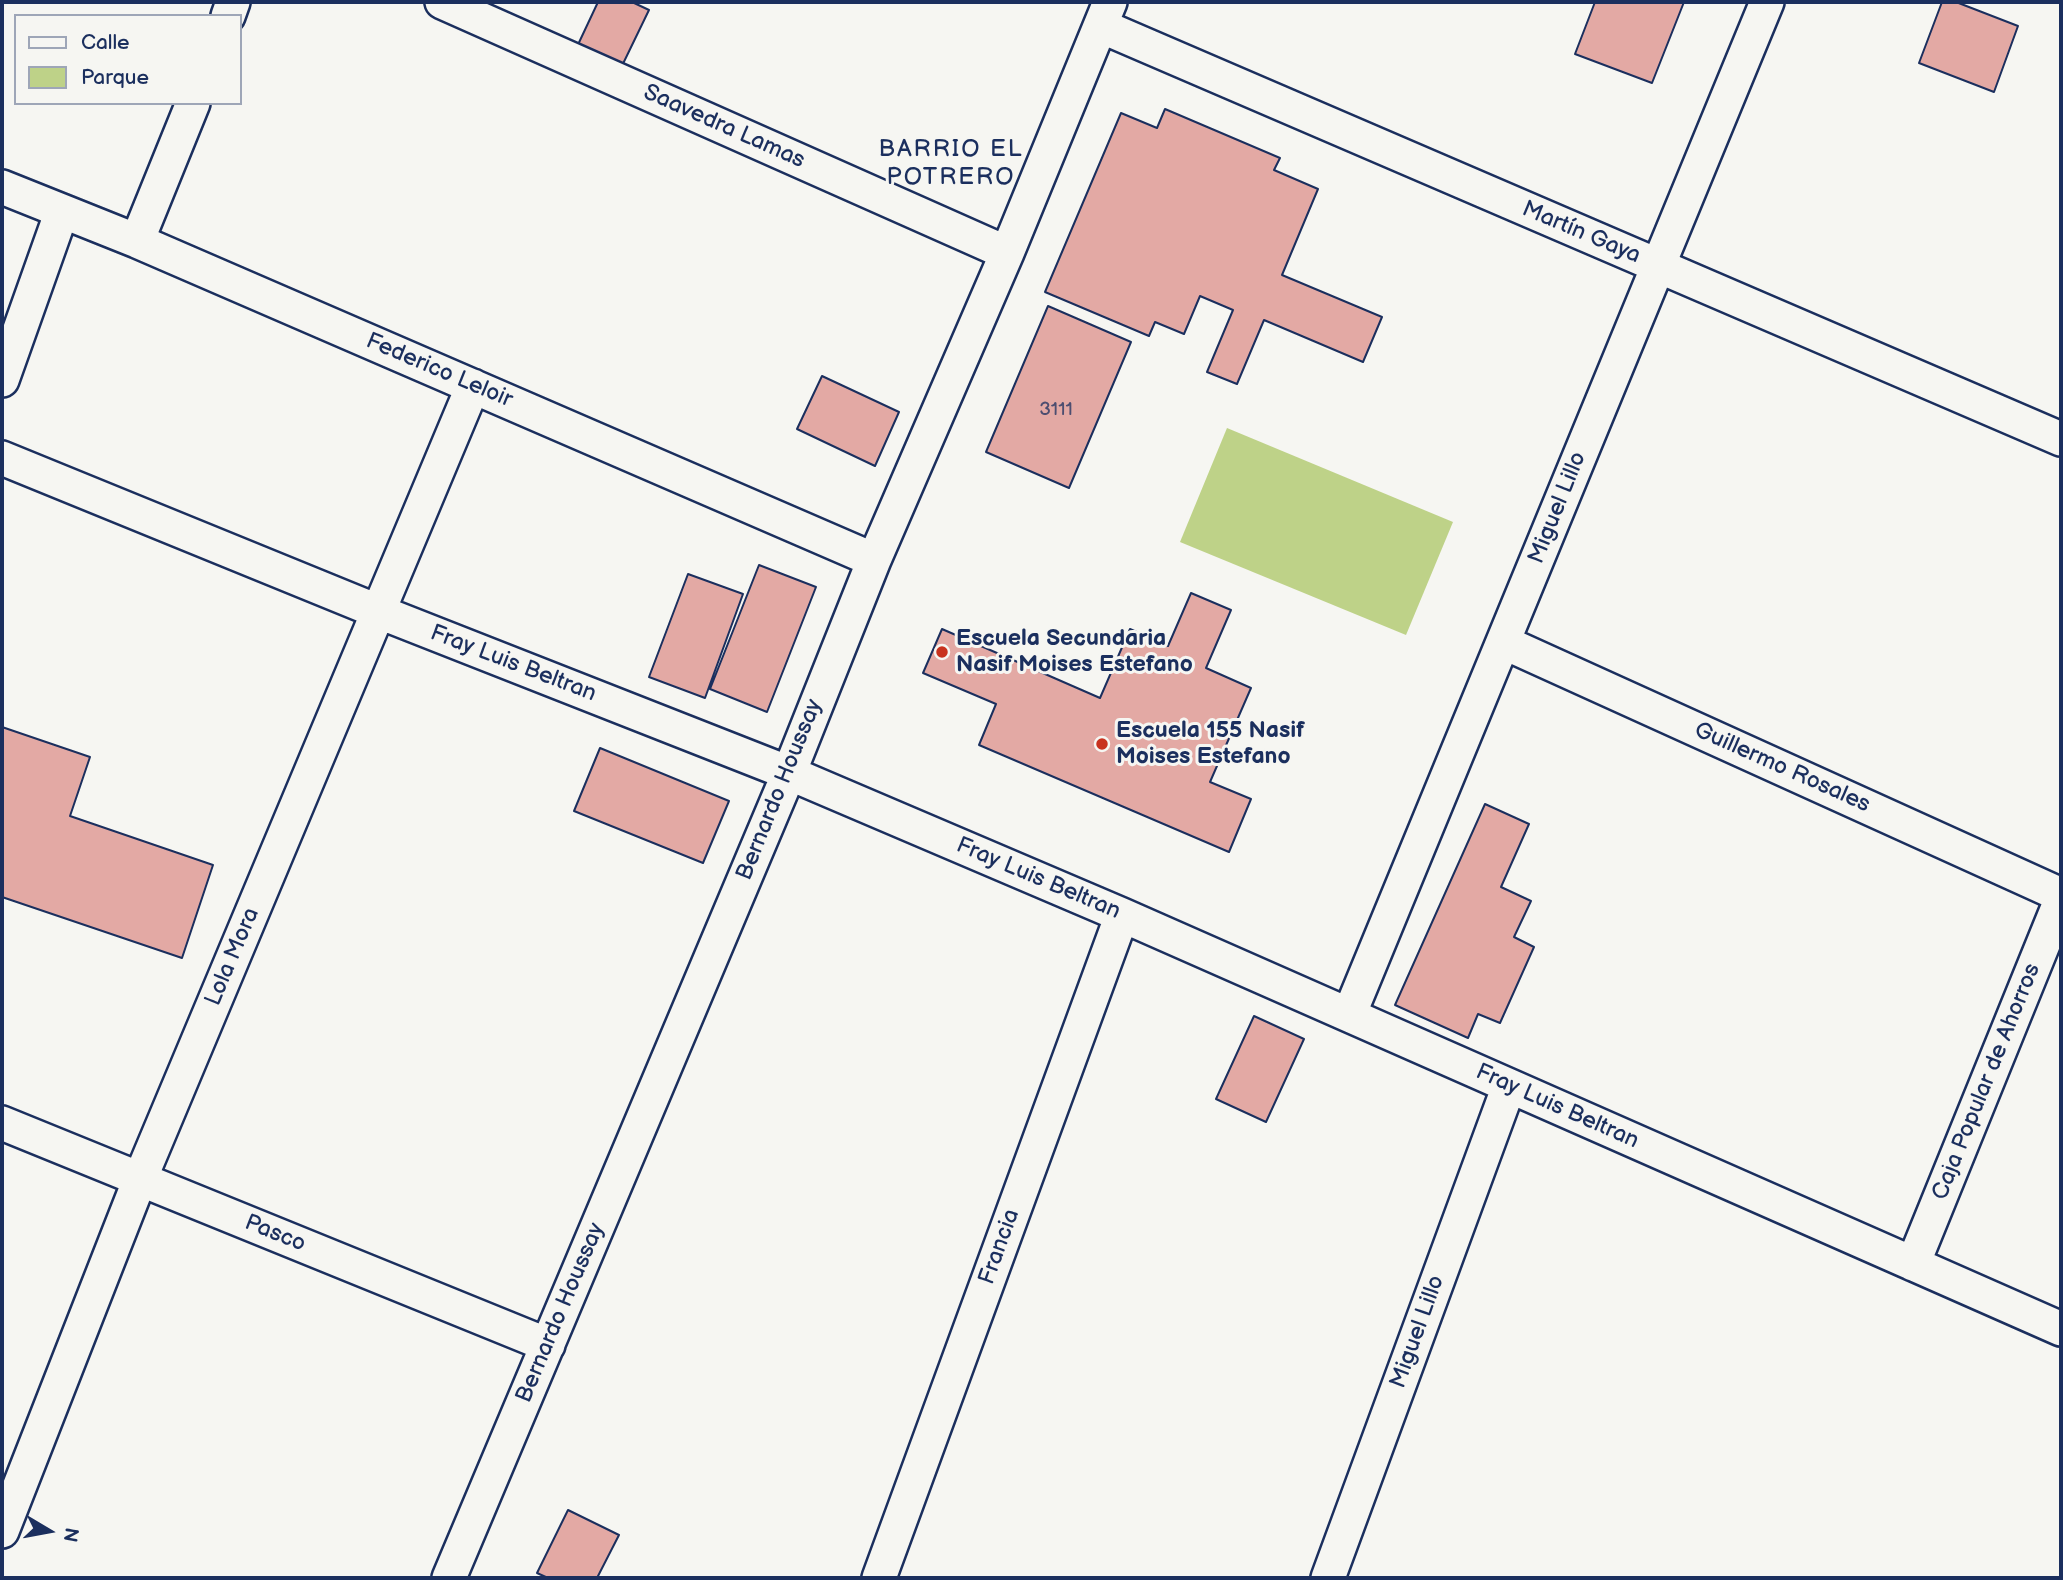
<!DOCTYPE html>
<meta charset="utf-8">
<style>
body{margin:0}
#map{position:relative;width:2063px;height:1580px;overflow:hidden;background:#f6f6f2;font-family:"Balsamiq Sans",sans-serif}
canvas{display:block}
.frame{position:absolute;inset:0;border:4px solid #1b2f5e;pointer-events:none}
.legend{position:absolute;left:14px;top:14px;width:228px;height:91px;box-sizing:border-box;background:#f6f6f2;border:2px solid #9ea6b7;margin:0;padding:9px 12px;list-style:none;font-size:21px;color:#1b2f5e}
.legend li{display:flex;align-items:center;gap:14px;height:35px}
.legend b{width:35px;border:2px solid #9ea6b7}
.north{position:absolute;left:14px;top:1496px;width:70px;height:70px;-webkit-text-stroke:5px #f6f6f2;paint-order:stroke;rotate:100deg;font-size:19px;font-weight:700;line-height:28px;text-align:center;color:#1b2f5e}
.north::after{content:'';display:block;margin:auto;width:24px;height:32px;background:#1b2f5e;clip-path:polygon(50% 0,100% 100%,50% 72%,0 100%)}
</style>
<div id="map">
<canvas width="2063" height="1580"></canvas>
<div class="frame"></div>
<ul class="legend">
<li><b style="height:9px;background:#f6f6f2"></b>Calle</li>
<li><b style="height:19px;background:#bed288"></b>Parque</li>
</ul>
<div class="north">N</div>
</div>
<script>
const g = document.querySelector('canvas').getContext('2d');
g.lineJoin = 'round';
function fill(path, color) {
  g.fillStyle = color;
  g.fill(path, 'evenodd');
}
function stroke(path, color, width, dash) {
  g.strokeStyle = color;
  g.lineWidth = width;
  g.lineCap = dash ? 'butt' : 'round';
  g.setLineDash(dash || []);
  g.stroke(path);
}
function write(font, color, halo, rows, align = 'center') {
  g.font = font + ' "Balsamiq Sans",sans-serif';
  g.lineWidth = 6;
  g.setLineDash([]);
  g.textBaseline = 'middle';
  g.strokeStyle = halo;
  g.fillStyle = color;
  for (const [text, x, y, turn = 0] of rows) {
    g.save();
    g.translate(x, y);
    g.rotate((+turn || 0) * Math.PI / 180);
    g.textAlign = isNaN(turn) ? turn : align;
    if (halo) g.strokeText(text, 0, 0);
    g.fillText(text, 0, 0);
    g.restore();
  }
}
const green = new Path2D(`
 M 1227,428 L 1453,522 L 1406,635 L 1180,542 Z`);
const building = new Path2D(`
 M 598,2 L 632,2 L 649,10 L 619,72 L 575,51 Z
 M 1595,2 L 1684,2 L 1652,83 L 1575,54 Z
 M 1942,2 L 1956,2 L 2018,26 L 1994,92 L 1919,63 Z
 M 1165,109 L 1280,158 L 1274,170 L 1318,189 L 1282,275 L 1382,317 L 1363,362 L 1264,320 L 1237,384 L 1207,372 L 1233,310 L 1200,296 L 1184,334 L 1155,322 L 1149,336 L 1045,292 L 1121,113 L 1157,128 Z
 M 1048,306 L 1131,342 L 1069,488 L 986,452 Z
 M 822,376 L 899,412 L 875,466 L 797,429 Z
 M 759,565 L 816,587 L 767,712 L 710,689 Z
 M 688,574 L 743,594 L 705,698 L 649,677 Z
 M 1191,593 L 1231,610 L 1206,668 L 1251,688 L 1210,782 L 1251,799 L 1229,852 L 979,745 L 996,704 L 923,673 L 942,629 L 1100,698 L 1130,629 L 1168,646 Z
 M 2,727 L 90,757 L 70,816 L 213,865 L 182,958 L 2,897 Z
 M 600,748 L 729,801 L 703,863 L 574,811 Z
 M 1485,804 L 1529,824 L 1501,887 L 1531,901 L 1514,937 L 1534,947 L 1500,1023 L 1478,1014 L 1468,1038 L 1395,1005 Z
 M 1254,1016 L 1304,1039 L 1266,1122 L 1216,1099 Z
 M 568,1510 L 619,1535 L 597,1578 L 548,1578 L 537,1573 Z`);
const street = new Path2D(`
 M 442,2 L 1007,253
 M 228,16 L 233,2
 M 1101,26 L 2061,439
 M 2,187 L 137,241 L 874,560
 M 137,241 L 193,103
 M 2,380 L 62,211
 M 2,458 L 377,611 L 789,773 L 1122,915 L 2061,1329
 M 1503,642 L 2061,895
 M 1349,1015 L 1767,2
 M 2,1123 L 548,1345
 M 1913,1264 L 2061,900
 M 2,1531 L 140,1179 L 473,386
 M 449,1578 L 789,773 L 874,560 L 1007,253 L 1110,2
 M 879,1578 L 1122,915
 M 1328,1578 L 1509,1086`);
const markers = [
 [942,652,7,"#c8321e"],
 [1102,744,7,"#c8321e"]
];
const numberNames = [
 ["3111",1056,410]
];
const streetNames = [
 ["Saavedra Lamas",724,127,24],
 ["Martín Gaya",1581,233,23],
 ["Federico Leloir",439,371,23],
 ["Miguel Lillo",1558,508,-68],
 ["Fray Luis Beltran",513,664,21],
 ["Guillermo Rosales",1782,768,24],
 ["Bernardo Houssay",780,790,-68],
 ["Fray Luis Beltran",1038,879,23],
 ["Lola Mora",233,957,-67],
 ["Caja Popular de Ahorros",1987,1082,-68],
 ["Fray Luis Beltran",1557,1107,24],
 ["Pasco",275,1234,22],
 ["Francia",1000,1247,-70],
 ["Bernardo Houssay",561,1313,-67],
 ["Miguel Lillo",1418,1332,-70]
];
const poiNames = [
 ["Escuela Secundaria",956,639],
 ["Nasif Moises Estefano",956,665],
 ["Escuela 155 Nasif",1116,731],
 ["Moises Estefano",1116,757]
];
const neighbourhoodNames = [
 ["BARRIO EL",951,150],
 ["POTRERO",951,178]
];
fill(green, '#bed288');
fill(building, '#e3a9a4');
stroke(building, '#1b2f5e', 2);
stroke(street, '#1b2f5e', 38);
stroke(street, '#f6f6f2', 33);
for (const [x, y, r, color] of markers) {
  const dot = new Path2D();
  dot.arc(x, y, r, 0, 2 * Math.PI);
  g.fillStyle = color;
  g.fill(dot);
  stroke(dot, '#f6f6f2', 2.5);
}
write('19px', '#4d4e70', null, numberNames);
write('23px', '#1b2f5e', '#f6f6f2', streetNames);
write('bold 23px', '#1b2f5e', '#f6f6f2', poiNames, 'left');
g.letterSpacing = '2px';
write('24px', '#1b2f5e', '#f6f6f2', neighbourhoodNames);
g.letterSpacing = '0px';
</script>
